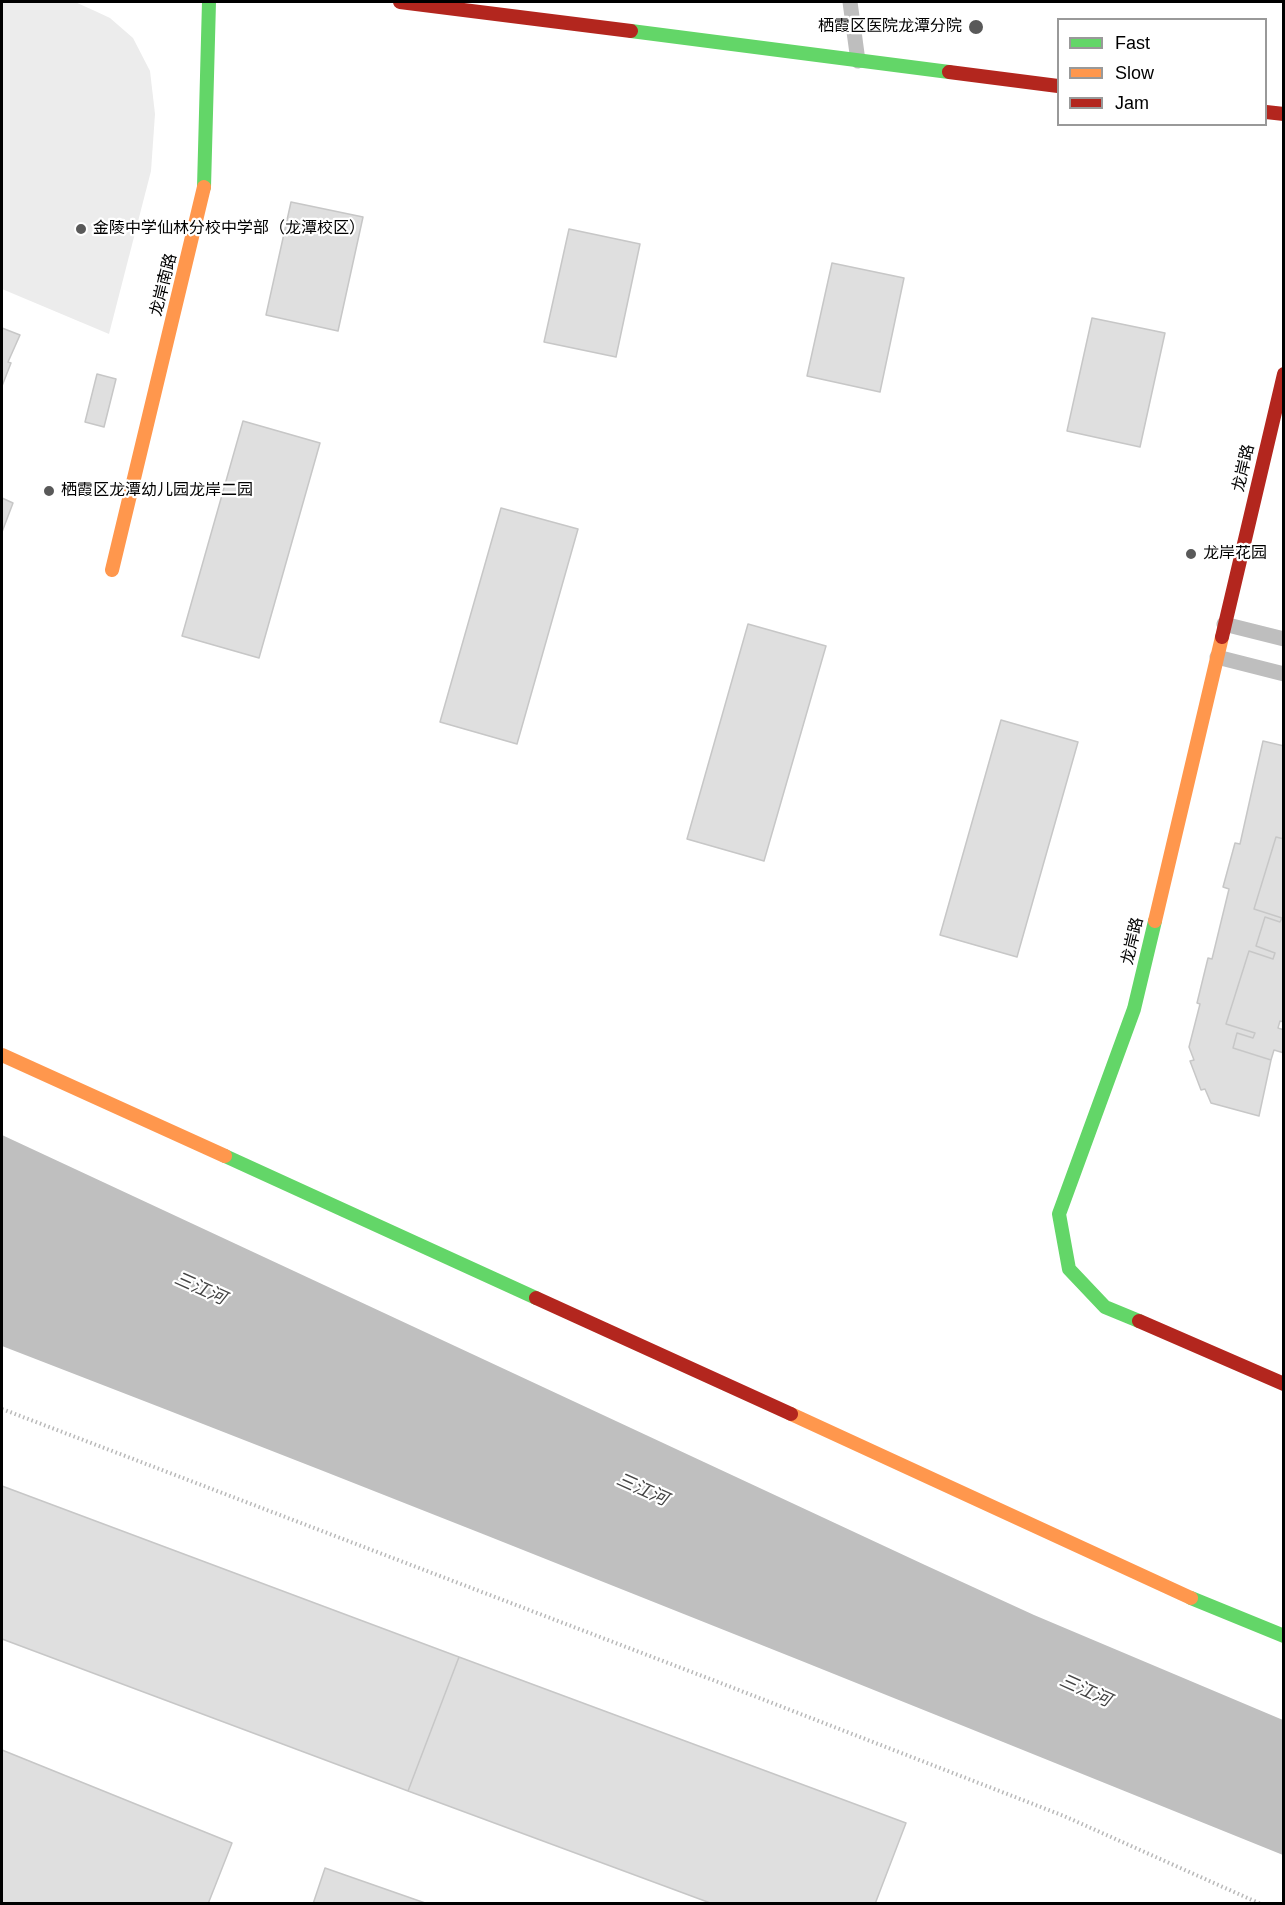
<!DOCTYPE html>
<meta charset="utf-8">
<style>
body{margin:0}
#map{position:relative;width:1285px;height:1905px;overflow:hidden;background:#fff;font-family:Arial,sans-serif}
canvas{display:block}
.frame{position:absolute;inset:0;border:3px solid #000;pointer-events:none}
.legend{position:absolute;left:1057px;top:18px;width:210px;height:108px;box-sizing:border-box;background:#fff;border:2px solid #999;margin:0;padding:8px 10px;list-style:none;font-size:18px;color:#000}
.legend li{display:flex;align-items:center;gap:12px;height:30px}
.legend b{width:30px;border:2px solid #999}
</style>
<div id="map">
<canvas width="1285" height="1905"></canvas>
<div class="frame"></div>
<ul class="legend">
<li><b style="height:8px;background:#63d668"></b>Fast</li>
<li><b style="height:8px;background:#ff974d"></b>Slow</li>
<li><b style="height:8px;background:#b3261e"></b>Jam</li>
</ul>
</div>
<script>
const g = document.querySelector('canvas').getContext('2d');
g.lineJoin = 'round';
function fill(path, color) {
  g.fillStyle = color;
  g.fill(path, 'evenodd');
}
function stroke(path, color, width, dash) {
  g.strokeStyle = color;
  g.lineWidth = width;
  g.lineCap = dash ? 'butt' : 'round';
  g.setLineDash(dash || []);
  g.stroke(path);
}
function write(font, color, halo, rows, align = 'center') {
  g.font = font + ' Arial,"Noto Sans SC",sans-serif';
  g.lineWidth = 4.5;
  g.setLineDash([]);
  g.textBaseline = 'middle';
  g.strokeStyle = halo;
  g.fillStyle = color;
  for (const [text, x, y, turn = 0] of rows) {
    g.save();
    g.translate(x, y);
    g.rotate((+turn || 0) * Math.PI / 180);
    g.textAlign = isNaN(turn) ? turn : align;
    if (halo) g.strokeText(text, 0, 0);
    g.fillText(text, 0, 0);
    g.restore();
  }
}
const green = new Path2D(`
 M 2,2 L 75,2 L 95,11 L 110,18 L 133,38 L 150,71 L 155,114 L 151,171 L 109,334 L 2,289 Z`);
const water = new Path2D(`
 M 2,1135 L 925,1565 L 1034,1615 L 1283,1720 L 1283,1855 C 857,1683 431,1511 2,1346 Z`);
const building = new Path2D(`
 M 291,202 L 363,217 L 338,331 L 266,315 Z
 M 569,229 L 640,244 L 616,357 L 544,342 Z
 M 832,263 L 904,278 L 880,392 L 807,376 Z
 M 1092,318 L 1165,333 L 1140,447 L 1067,431 Z
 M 2,328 L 20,335 L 8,362 L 11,363 L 2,386 Z
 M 97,374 L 116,379 L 104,427 L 85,422 Z
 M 243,421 L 320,443 L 259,658 L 182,636 Z
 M 2,498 L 13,503 L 2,532 Z
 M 501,508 L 578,529 L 517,744 L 440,722 Z
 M 748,624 L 826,646 L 764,861 L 687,839 Z
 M 1001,720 L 1078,742 L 1017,957 L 940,935 Z
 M 1263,741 L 1284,746 L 1284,839 L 1276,837 L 1254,909 L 1282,918 L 1280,922 L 1265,917 L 1256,946 L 1275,953 L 1273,959 L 1249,951 L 1226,1024 L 1255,1033 L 1253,1038 L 1237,1033 L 1233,1048 L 1271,1060 L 1259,1116 L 1211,1103 L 1205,1089 L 1201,1090 L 1190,1061 L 1194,1060 L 1189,1047 L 1200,1004 L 1197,1003 L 1208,958 L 1212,959 L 1229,889 L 1223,887 L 1235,843 L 1240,844 Z
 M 1276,837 L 1284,839 L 1284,1022 L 1280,1021 L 1278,1028 L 1284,1030 L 1284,1053 L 1274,1050 L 1271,1060 L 1233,1048 L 1237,1033 L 1253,1038 L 1255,1033 L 1226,1024 L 1249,951 L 1273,959 L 1275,953 L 1256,946 L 1265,917 L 1280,922 L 1282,918 L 1254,909 Z
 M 2,1486 L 459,1657 L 408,1791 L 2,1639 Z
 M 459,1657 L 906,1823 L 875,1904 L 713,1904 L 408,1791 Z
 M 2,1750 L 232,1843 L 208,1904 L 2,1904 Z
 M 325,1868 L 428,1904 L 313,1904 Z`);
const path = new Path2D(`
 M 2,1409 L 718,1682 L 1064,1816 L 1261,1904`);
const lane = new Path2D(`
 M 850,2 L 858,61
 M 1224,624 L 1284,639
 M 1217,657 L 1284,674`);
const fast = new Path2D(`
 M 631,31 L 949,72
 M 204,187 L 209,2
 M 225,1156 L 536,1298
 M 1139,1321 L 1105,1307 L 1069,1269 L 1059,1214 L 1134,1009 L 1155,921
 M 1191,1598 L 1284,1636`);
const slow = new Path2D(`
 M 112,570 L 204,187
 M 1155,921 L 1222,637
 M 2,1055 L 225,1156
 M 791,1414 L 1191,1598`);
const jam = new Path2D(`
 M 400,2 L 631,31
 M 949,72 L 1058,86
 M 1266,112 L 1284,114
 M 1222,637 L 1284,374
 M 536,1298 L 791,1414
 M 1139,1321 L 1284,1384`);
const markers = [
 [976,27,8,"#595959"],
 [81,229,6,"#595959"],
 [49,491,6,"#595959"],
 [1191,554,6,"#595959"]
];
const poiNames = [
 ["栖霞区医院龙潭分院",962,27,"right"],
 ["金陵中学仙林分校中学部（龙潭校区）",93,229],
 ["栖霞区龙潭幼儿园龙岸二园",61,491],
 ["龙岸花园",1203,554]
];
const streetNames = [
 ["龙岸南路",164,285,-76],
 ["龙岸路",1244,468,-77],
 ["龙岸路",1133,941,-77]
];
const waterNames = [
 ["三江河",200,1289,24],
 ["三江河",642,1490,24],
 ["三江河",1085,1691,24]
];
fill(green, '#ececec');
fill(water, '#bfbfbf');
fill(building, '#dfdfdf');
stroke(building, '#c7c7c7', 1.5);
stroke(path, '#b9b9b9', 4, [1.5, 3]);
stroke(lane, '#bebebe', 15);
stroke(fast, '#63d668', 14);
stroke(slow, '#ff974d', 14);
stroke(jam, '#b3261e', 14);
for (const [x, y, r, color] of markers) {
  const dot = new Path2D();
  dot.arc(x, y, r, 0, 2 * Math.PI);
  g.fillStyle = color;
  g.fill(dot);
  stroke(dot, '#fff', 2);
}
write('16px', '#000', '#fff', poiNames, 'left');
write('16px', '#000', '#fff', streetNames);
write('italic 18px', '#444', '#fff', waterNames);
</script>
